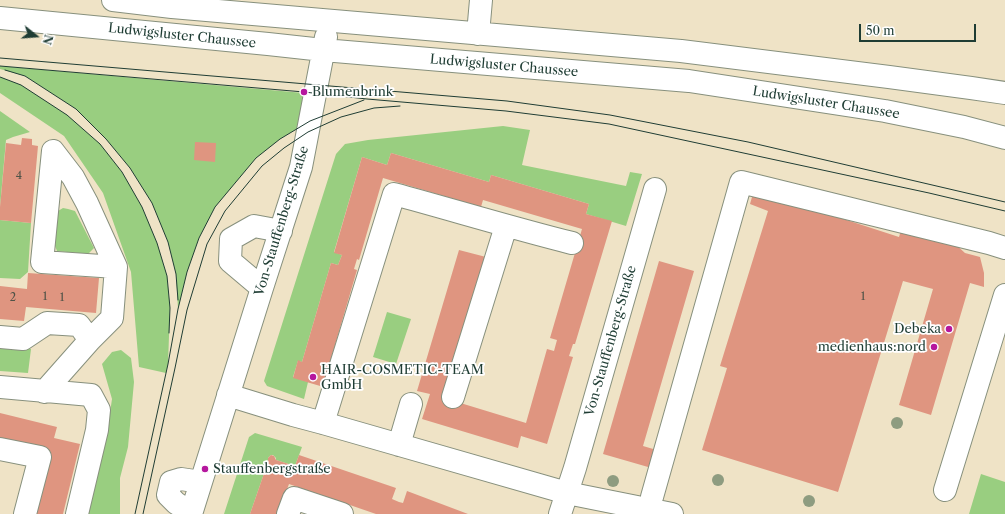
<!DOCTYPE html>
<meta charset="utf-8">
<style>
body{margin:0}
#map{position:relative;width:1005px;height:514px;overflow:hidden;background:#efe3c6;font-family:"Libre Caslon Text",serif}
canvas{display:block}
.north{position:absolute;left:16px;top:16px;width:40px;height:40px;-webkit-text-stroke:3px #fff;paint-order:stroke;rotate:107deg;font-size:11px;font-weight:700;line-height:16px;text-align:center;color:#1f3d34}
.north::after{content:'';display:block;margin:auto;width:14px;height:18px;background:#1f3d34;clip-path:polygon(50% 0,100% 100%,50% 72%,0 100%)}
.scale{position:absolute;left:859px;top:24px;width:117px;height:18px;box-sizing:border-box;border:2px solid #1f3d34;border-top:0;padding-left:5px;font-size:12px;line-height:14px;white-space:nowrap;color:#1f3d34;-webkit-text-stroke:3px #fff;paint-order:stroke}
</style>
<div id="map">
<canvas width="1005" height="514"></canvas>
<div class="north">N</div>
<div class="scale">50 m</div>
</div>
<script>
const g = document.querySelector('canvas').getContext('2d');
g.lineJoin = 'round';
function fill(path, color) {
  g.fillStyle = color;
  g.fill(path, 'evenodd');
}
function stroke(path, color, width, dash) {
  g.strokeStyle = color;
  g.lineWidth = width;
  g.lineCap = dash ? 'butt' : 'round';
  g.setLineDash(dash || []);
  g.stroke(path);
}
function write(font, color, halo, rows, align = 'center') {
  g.font = font + ' "Libre Caslon Text",serif';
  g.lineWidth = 3.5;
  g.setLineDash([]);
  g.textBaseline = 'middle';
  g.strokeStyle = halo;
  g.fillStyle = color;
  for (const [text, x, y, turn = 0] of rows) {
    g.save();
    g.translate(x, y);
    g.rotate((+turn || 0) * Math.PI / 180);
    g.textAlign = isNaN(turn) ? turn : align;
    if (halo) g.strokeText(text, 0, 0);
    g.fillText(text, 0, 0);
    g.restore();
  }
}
const green = new Path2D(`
 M 0,66 L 315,94 L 310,121 L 280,139 L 256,158 L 215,207 L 199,238 L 187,272 L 178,309 L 176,274 L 168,242 L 152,203 L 130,168 L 106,139 L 76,109 L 25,76 L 0,69 Z
 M 0,77 L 21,85 L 67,115 L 100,144 L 122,172 L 142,207 L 157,243 L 167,276 L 170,308 L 168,364 L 166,373 L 139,367 L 131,272 L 103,193 L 64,136 L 0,93 Z
 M 0,111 L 30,132 L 13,137 L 6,140 L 0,207 Z
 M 503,126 L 530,130 L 522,165 L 626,186 L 630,172 L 642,174 L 626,226 L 586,214 L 589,204 L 491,175 L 489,182 L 391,153 L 387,165 L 362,157 L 334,252 L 342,255 L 338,265 L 331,263 L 302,362 L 298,361 L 293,377 L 308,382 L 304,399 L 267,386 L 264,381 L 336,154 L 345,144 L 368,140 Z
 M 63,208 L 68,209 L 75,211 L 94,248 L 88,254 L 57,251 L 55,246 L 58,211 Z
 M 0,220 L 31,223 L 28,272 L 20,279 L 0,278 Z
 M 387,312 L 411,319 L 396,364 L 373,357 Z
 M 0,340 L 13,346 L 31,349 L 28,373 L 0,371 Z
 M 121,350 L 131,358 L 134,382 L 128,447 L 120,478 L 120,514 L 77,514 L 95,437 L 107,433 L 112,399 L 102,364 L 112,352 Z
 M 255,433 L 302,447 L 295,466 L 276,460 L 276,458 L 273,455 L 271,455 L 268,458 L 268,462 L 250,514 L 224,514 L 249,437 Z
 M 981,474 L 1005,482 L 1005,514 L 969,514 Z`);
const building = new Path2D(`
 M 22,138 L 32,139 L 32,145 L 38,146 L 31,223 L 0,220 L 0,207 L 6,143 L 21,145 Z
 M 195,142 L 216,143 L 215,162 L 194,160 Z
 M 391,153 L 489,182 L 491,175 L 589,204 L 586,214 L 612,221 L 575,344 L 573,344 L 569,356 L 573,357 L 547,444 L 521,436 L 518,448 L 422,419 L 430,394 L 417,391 L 459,250 L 486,257 L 444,398 L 526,423 L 547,349 L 554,351 L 557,340 L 550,338 L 582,229 L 483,200 L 481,207 L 383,178 L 359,260 L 357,259 L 354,269 L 357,270 L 328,369 L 332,370 L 327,388 L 293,378 L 298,360 L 302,362 L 331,263 L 338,265 L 342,255 L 334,253 L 362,157 L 387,165 Z
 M 754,190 L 899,237 L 903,224 L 954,243 L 965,253 L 980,257 L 984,273 L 984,287 L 970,283 L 931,415 L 899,405 L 933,289 L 903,281 L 838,492 L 702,450 L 727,368 L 720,366 L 768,211 L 750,204 Z
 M 659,261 L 694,271 L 643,446 L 660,451 L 655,469 L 603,454 Z
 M 28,273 L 99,278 L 96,313 L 26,307 L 24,321 L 0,319 L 0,286 L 27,289 Z
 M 0,413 L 57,427 L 54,438 L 80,444 L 63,514 L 35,514 L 51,453 L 0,440 Z
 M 271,455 L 274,456 L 276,460 L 295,466 L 299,455 L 396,488 L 392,499 L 399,502 L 403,503 L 407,491 L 468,514 L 376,514 L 289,484 L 278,514 L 250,514 L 268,462 L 268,458 Z`);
const minor = new Path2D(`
 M 113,0 L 172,7 L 681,51 L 889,77 L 971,88 L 1005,93
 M 0,18 L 268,44 L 323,50 L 689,81 L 885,111 L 964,127 L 1005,138
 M 478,34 L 481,0
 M 262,288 L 230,261 L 231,239 L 254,226 L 281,231
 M 0,337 L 23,339 L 47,323 L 79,325 L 90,340
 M 0,387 L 91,395 L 99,410 L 97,430 L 77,514
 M 44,392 L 90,340 L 112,318 L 116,267 L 87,203 L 73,177 L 53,151 L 42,262 L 116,267
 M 228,395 L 293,415 L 323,423 L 567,493 L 672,514
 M 453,397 L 506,226
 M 323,423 L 394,194 C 453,210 512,228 572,243
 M 399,445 L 411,404
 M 0,449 L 40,457 L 25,514
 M 945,490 L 1005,295
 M 652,497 L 741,182 L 989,243 L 1005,248
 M 191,513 L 176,503 L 168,495 L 171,482 L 181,479 L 201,482
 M 191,514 L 262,288 L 301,167 L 326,37
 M 288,514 L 294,498 L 342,514
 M 560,514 L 575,468 L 655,189`);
const tram = new Path2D(`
 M 0,58 L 507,101 L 610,115 L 748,142 L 1005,202
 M 0,66 L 304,92 L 367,99 L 506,111 L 609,124 L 929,193 L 1005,211
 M 5,70 L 25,76 L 76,109 L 106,139 L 130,168 L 152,203 L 168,242 L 176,274 L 178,300
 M 0,77 L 21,85 L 67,115 L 100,144 L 122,172 L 142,207 L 157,243 L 167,276 L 170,308 L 169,333
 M 135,514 L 168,364 L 178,309 L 187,272 L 199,238 L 215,207 L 256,158 L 280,139 L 310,121 L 364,100
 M 143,514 L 175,368 L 187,310 L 207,244 L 225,211 L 262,166 L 284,148 L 308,132 L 341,117 L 374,108 L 400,106`);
const trees = [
 [897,423],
 [718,480],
 [613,481],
 [809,501]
];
const markers = [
 [304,92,4,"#b5179e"],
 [949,329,4,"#b5179e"],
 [934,347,4,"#b5179e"],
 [313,377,4,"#b5179e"],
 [205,469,4,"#b5179e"]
];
const numberNames = [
 ["4",19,176],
 ["1",45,297],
 ["1",863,297],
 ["2",13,298],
 ["1",62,298]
];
const streetNames = [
 ["Ludwigsluster Chaussee",182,36,6],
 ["Ludwigsluster Chaussee",504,66,5],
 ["Ludwigsluster Chaussee",826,103,9],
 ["Von-Stauffenberg-Straße",282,221,-73],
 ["Von-Stauffenberg-Straße",611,341,-74]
];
const poiNames = [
 ["Blumenbrink",312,92],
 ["Debeka",941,329,"right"],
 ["medienhaus:nord",926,347,"right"],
 ["HAIR-COSMETIC-TEAM",321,370],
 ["GmbH",321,385],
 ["Stauffenbergstraße",213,469]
];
fill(green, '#99ce80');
fill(building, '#df9580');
stroke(minor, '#87907d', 24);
stroke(minor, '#fff', 22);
stroke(tram, '#1f3d34', 1);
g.fillStyle = '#8e9c80';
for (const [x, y] of trees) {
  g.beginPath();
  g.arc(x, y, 6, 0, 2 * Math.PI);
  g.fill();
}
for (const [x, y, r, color] of markers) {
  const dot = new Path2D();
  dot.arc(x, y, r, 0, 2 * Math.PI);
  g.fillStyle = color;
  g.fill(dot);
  stroke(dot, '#fff', 1.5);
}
write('11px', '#4f5347', null, numberNames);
write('13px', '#1f3d34', '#fff', streetNames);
write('13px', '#1f3d34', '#fff', poiNames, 'left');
</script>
